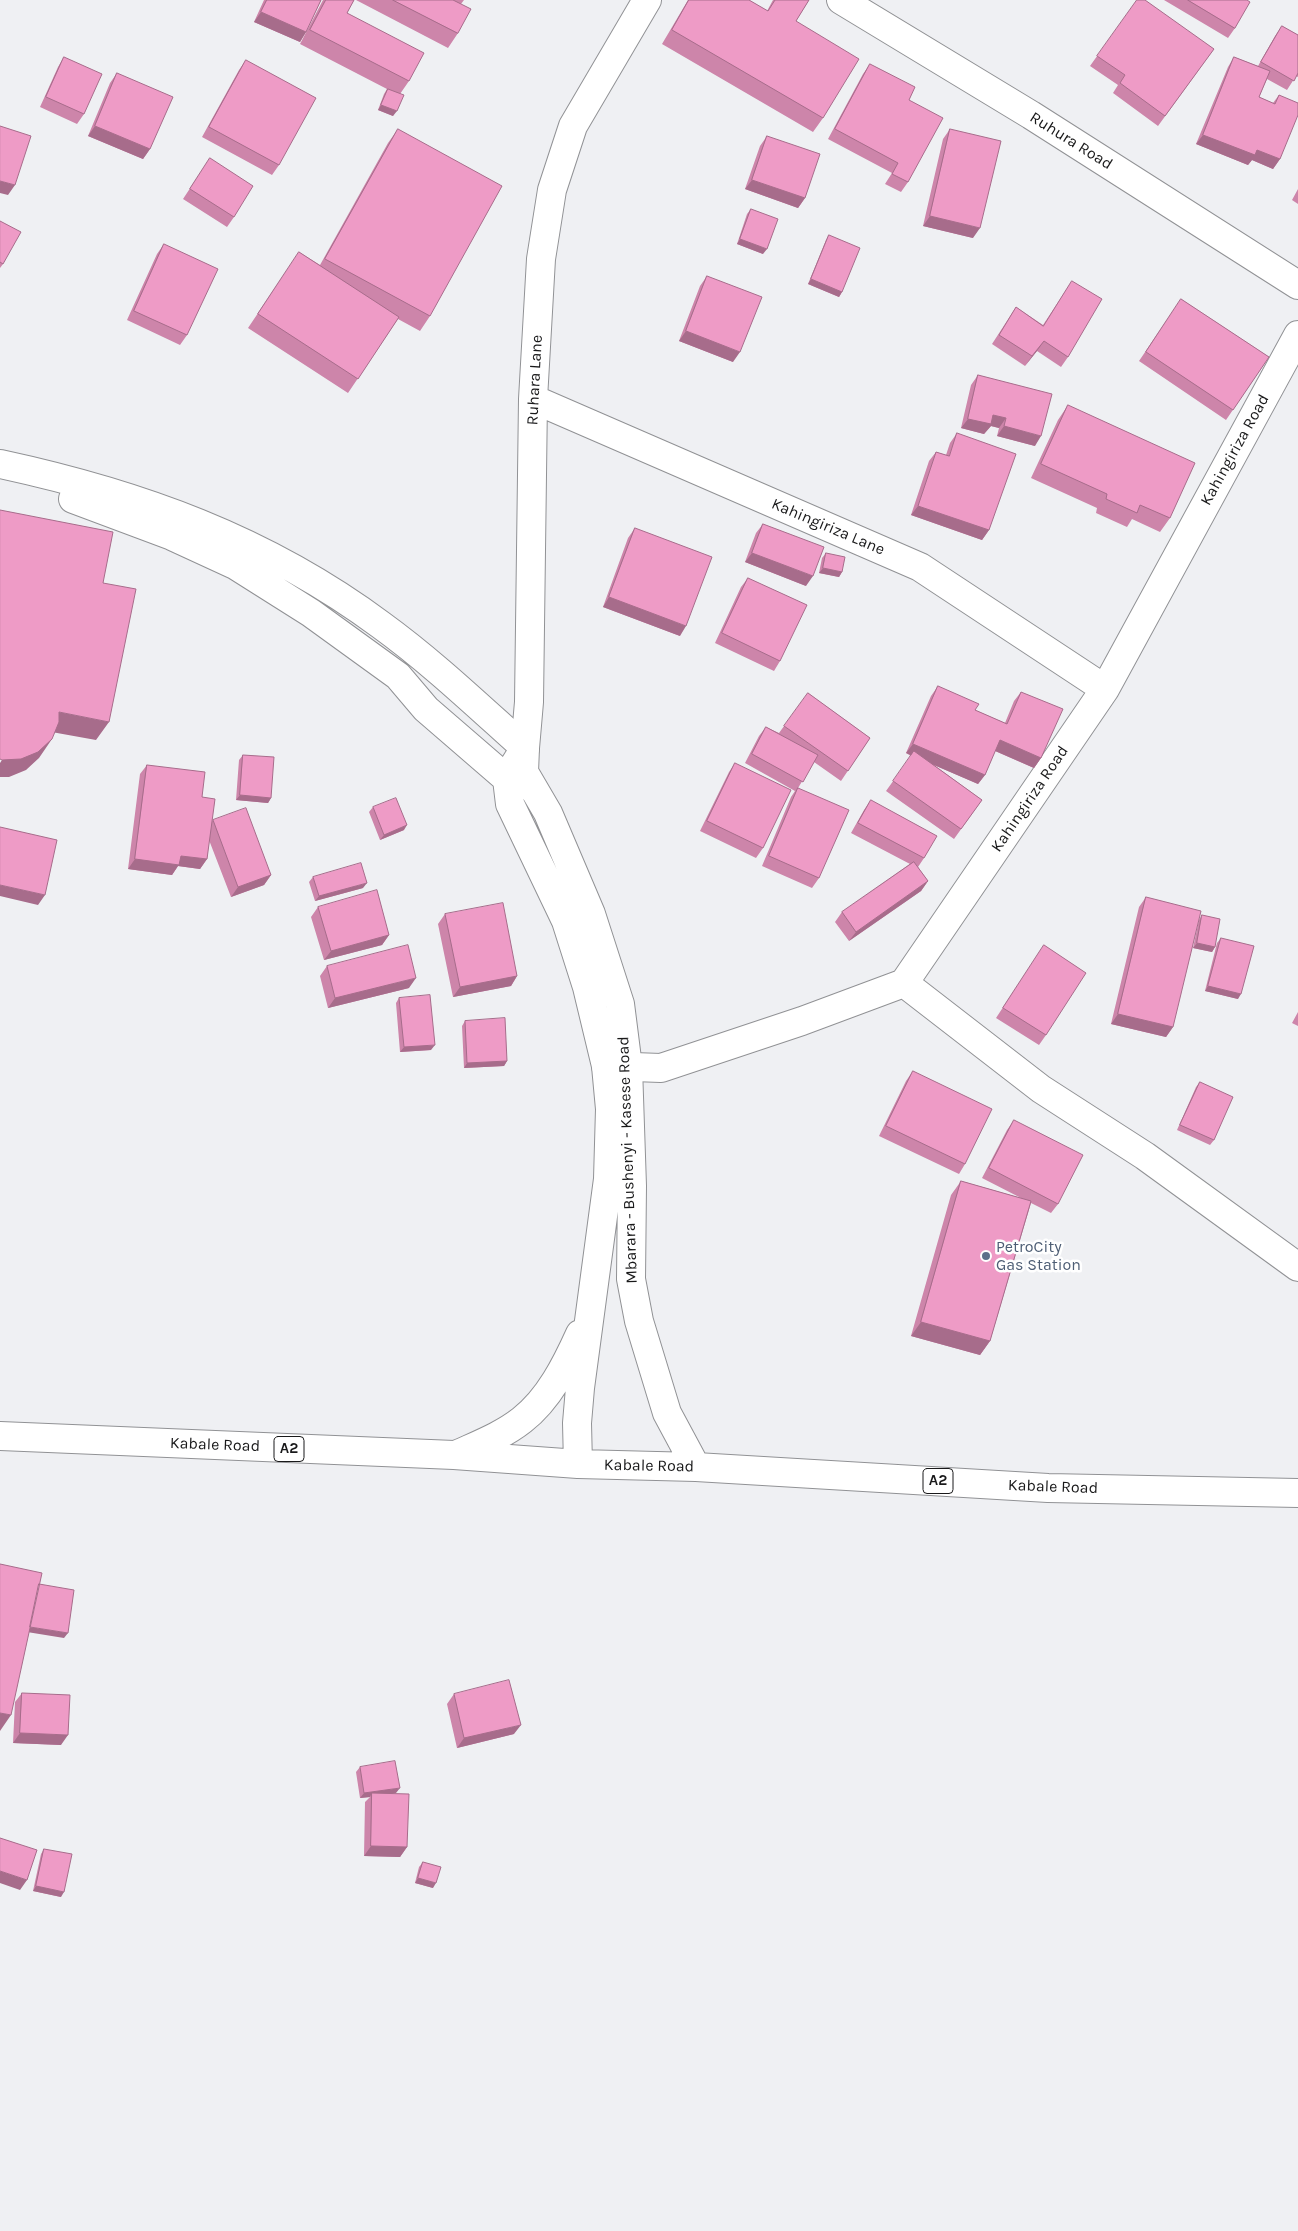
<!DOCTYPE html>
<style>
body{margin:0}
canvas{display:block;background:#eff0f3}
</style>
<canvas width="1298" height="2231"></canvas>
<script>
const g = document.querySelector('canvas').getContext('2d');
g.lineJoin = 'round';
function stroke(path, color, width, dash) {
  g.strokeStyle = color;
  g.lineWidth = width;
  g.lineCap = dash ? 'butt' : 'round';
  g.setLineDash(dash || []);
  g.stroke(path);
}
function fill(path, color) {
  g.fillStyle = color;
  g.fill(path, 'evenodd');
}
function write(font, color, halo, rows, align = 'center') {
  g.font = font + ' Karla,sans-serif';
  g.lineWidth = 5;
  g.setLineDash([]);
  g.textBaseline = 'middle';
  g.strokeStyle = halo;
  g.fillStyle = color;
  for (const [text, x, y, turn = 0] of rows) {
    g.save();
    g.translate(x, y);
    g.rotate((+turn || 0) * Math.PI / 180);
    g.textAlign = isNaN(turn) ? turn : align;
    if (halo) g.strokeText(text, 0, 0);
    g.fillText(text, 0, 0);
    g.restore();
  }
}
const street = new Path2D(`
 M 841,0 L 1031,115 L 1298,285
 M 533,399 L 920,567 L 1105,689
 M 515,764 L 525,748 L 529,702 L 533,399 L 541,259 L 552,190 L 573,126 L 647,0
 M 904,983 L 1041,1089 L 1145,1156 L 1298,1267
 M 606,1066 L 661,1068 L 802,1021 L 904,983 L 1105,689 L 1298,335`);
const primary = new Path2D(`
 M 0,464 C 139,494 265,539 381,625 C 432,662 478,706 525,748 L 524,772 L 548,813 L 591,914 L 620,1004 L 628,1067 L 632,1186 L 631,1279 L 639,1321 L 667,1413 L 696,1467
 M 73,499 L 172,536 L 235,565 L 311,613 L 398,676 L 426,709 L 507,779 L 510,804 L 566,921 L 587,987 L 606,1066 L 610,1109 L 608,1179 L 580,1388 L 577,1423 L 578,1464
 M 0,1436 L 454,1455 L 578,1464 L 696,1467 L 1048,1488 L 1298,1493
 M 458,1454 C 480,1444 503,1435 522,1420 C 549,1399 566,1365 580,1334`);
const wall = new Path2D(`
 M 264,0 L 321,0 L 306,32 L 300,42 L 254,22 Z
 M 323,0 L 354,0 L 347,13 L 409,81 L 400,94 L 393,116 L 378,110 L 384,94 L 387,89 L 300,44 Z
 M 356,0 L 464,0 L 461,4 L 458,33 L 448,48 Z
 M 688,0 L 749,0 L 767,11 L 773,0 L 809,0 L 796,21 L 823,118 L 813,132 L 662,44 Z
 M 1137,0 L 1214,49 L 1158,126 L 1113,93 L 1118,85 L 1090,66 Z
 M 1164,0 L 1247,0 L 1235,28 L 1228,38 Z
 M 1282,26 L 1298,35 L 1298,77 L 1296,76 L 1287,90 L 1267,79 L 1259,97 L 1273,103 L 1279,95 L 1280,159 L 1273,169 L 1252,160 L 1248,165 L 1196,144 L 1228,67 L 1234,57 L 1258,66 L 1275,36 Z
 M 64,57 L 84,114 L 77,124 L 40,107 L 58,67 Z
 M 246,60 L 279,165 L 272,175 L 202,137 L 239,70 Z
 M 870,64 L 909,100 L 908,182 L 901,192 L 885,184 L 892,173 L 828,139 L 863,74 Z
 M 117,73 L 150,149 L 143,159 L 88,136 L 110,83 Z
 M 398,129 L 430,316 L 420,331 L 398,319 L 348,393 L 248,328 L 299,252 L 320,265 L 388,143 Z
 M 950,129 L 973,238 L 923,226 L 943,139 Z
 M 767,136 L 805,198 L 798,208 L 745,189 L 760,146 Z
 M 210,158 L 234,217 L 227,227 L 183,199 Z
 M 1298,189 L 1298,204 L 1292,200 Z
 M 751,209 L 763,254 L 737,244 L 747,214 Z
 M 0,221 L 3,264 L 0,268 Z
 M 829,235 L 842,292 L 839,297 L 808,284 L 826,240 Z
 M 164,244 L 187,335 L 180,345 L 127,320 L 157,254 Z
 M 707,276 L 733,362 L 679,341 L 700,286 Z
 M 1072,281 L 1068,357 L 1061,367 L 1037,351 L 1025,366 L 992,344 L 1016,307 L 1043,325 Z
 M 1181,299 L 1269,357 L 1226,420 L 1139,361 Z
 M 978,375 L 1035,446 L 997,436 L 999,428 L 991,426 L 984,434 L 961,428 L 971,385 Z
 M 1068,405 L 1170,518 L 1160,532 L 1132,519 L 1127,527 L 1096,513 L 1097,508 L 1031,478 L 1058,420 Z
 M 957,433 L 989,530 L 982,540 L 911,515 L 929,461 L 936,452 L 946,455 L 950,443 Z
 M 763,524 L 806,586 L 745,562 L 756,533 Z
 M 635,528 L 680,636 L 603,607 L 628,538 Z
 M 826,553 L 842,572 L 839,577 L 819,573 L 822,558 Z
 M 748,578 L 780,661 L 774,671 L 715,643 L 741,587 Z
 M 938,686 L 975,710 L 1005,723 L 1014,701 L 1021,692 L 1041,758 L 1034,768 L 995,751 L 985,775 L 978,784 L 934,765 L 982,800 L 954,839 L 886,791 L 911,756 L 906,753 L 931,696 Z
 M 808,693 L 870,738 L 841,781 L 814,762 L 798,788 L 819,878 L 812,888 L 762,866 L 791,797 L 795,791 L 745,763 L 759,736 L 766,727 L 779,733 Z
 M 243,755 L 271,798 L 268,803 L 236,800 L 239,760 Z
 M 735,763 L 763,848 L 756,858 L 700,831 L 729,772 Z
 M 147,765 L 202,797 L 212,821 L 213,820 L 271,875 L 264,885 L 231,897 L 209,840 L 207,859 L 200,869 L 178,866 L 172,875 L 128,869 L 140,774 Z
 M 871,800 L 924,858 L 918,867 L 928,881 L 921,891 L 849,941 L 835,922 L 842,912 L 910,864 L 851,833 L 864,810 Z
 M 373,807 L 404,830 L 380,840 L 369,812 Z
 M 313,877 L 363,888 L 315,901 L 309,882 Z
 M 1146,897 L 1173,1027 L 1166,1037 L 1111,1024 L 1139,907 Z
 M 318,907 L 389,935 L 382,945 L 324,960 L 311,917 Z
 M 445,914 L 517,976 L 511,986 L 453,997 L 438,924 Z
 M 1202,915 L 1215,947 L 1212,952 L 1193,948 L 1199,920 Z
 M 1221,938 L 1238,999 L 1205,991 L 1217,943 Z
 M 1044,945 L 1046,1035 L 1039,1045 L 996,1018 Z
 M 327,966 L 409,988 L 328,1008 L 320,976 Z
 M 399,998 L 431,1050 L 400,1052 L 396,1003 Z
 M 1298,1012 L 1298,1026 L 1292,1023 Z
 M 465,1021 L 507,1061 L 504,1066 L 464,1068 L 462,1026 Z
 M 913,1071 L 965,1164 L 959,1174 L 879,1136 L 906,1081 Z
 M 1200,1082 L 1214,1140 L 1210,1145 L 1177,1130 L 1196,1087 Z
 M 1014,1120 L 1058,1204 L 1051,1213 L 1031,1203 L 990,1341 L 980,1355 L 911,1336 L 951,1195 L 961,1181 L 1021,1198 L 982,1178 L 1007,1130 Z
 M 22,1693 L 61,1745 L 13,1743 L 15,1702 Z
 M 454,1694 L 514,1734 L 457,1748 L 447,1704 Z
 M 360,1767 L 396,1793 L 393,1793 L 407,1847 L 400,1857 L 364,1856 L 365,1802 L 370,1797 L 360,1798 L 356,1772 Z
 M 44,1849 L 61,1897 L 33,1891 L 41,1854 Z
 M 423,1862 L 433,1888 L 415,1883 L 419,1867 Z`);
const shadedWall = new Path2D(`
 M 261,12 L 306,32 L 300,42 L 254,22 Z
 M 381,105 L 397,111 L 393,116 L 378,110 Z
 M 95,126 L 150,149 L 143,159 L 88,136 Z
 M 1203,135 L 1257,150 L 1280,159 L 1273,169 L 1252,160 L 1248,165 L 1196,144 Z
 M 752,180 L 805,198 L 798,208 L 745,189 Z
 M 0,181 L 15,185 L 8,195 L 0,193 Z
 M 930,216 L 980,228 L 973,238 L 923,226 Z
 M 740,239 L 767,249 L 763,254 L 737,244 Z
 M 811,279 L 842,292 L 839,297 L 808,284 Z
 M 686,331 L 740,352 L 733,362 L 679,341 Z
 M 1044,341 L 1037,351 L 1025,366 L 1032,356 Z
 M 993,415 L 1006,418 L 999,428 L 991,426 L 984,434 L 961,428 L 968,419 Z
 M 1004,426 L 1041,436 L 1035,446 L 997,436 Z
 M 918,506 L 989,530 L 982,540 L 911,515 Z
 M 752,553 L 813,576 L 806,586 L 745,562 Z
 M 823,568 L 842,572 L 839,577 L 819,573 Z
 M 609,597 L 686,626 L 680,636 L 603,607 Z
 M 59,712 L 109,722 L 96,740 L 46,731 Z
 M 52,739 L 39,758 L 26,770 L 9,777 L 0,777 L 0,763 L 2,760 Z
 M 1000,740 L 1041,758 L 1034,768 L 993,750 Z
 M 913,744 L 985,775 L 978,784 L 906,753 Z
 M 240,795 L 271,798 L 268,803 L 236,800 Z
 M 407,825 L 404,830 L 380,840 L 384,835 Z
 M 181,856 L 207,859 L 200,869 L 178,866 L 172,875 L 128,869 L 135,859 Z
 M 271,875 L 264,885 L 231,897 L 238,887 Z
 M 928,881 L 921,891 L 849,941 L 856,932 Z
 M 367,883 L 363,888 L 315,901 L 319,896 Z
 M 0,885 L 45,895 L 38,905 L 0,896 Z
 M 389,935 L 382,945 L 324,960 L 331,951 Z
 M 1197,943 L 1215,947 L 1212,952 L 1193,948 Z
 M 517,976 L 511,986 L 453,997 L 460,987 Z
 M 416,978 L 409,988 L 328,1008 L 335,998 Z
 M 1208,986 L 1241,994 L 1238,999 L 1205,991 Z
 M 1118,1014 L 1173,1027 L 1166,1037 L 1111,1024 Z
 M 435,1045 L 431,1050 L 400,1052 L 404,1047 Z
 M 507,1061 L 504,1066 L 464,1068 L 467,1063 Z
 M 921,1322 L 990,1341 L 980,1355 L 911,1336 Z
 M 30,1627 L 68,1633 L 64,1638 L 27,1632 Z
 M 0,1713 L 11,1715 L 0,1731 Z
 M 521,1725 L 514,1734 L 457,1748 L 464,1738 Z
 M 20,1733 L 68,1735 L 61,1745 L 13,1743 Z
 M 400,1788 L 396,1793 L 372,1796 L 372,1793 L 370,1797 L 360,1798 L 364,1793 Z
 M 371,1846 L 407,1847 L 400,1857 L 364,1856 Z
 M 0,1871 L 27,1880 L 20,1890 L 0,1883 Z
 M 418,1878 L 436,1883 L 433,1888 L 415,1883 Z
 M 36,1886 L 64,1892 L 61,1897 L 33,1891 Z`);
const building = new Path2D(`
 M 267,0 L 321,0 L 306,32 L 261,12 Z
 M 326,0 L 354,0 L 347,13 L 424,53 L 409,81 L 310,30 Z
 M 393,0 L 453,0 L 471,9 L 458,33 Z
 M 689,0 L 749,0 L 768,11 L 775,0 L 809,0 L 796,21 L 859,59 L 823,118 L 672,30 Z
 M 1137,0 L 1145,0 L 1214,49 L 1165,116 L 1120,83 L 1125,75 L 1097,56 Z
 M 1188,0 L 1247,0 L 1250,2 L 1235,28 Z
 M 1282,26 L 1298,35 L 1298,73 L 1294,81 L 1261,62 Z
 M 64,57 L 102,74 L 84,114 L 46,97 Z
 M 1234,57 L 1270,71 L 1259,97 L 1275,104 L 1279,95 L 1298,103 L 1298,115 L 1280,159 L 1257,150 L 1255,155 L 1203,135 Z
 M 246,60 L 316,98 L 279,165 L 209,127 Z
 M 870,64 L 915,87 L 909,100 L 943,118 L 908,182 L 892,174 L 898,163 L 835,129 Z
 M 117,73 L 173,97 L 150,149 L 95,126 Z
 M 388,89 L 404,95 L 397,111 L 381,105 Z
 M 0,126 L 31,136 L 15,185 L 0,181 Z
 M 398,129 L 502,186 L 430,316 L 325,259 Z
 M 950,129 L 1001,141 L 980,228 L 930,216 Z
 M 767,136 L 820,154 L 805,198 L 752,180 Z
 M 210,158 L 253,186 L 234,217 L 190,189 Z
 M 751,209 L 778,219 L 767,249 L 740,239 Z
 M 0,221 L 21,232 L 3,264 L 0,262 Z
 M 829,235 L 860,248 L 842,292 L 811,279 Z
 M 164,244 L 218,269 L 187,335 L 134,311 Z
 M 299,252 L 399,317 L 358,379 L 258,314 Z
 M 707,276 L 762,297 L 740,352 L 686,331 Z
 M 1072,281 L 1102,299 L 1068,357 L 1044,341 L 1032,356 L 999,335 L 1016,307 L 1043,326 Z
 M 1181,299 L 1269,357 L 1233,410 L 1146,352 Z
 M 978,375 L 1052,394 L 1041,436 L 1004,426 L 1006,418 L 993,415 L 991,424 L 968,419 Z
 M 1068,405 L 1195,463 L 1170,518 L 1140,505 L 1137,513 L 1106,499 L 1107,494 L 1041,464 Z
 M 957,433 L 1016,454 L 989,530 L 918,506 L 936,452 L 949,456 Z
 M 0,510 L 113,532 L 103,583 L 136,589 L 109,722 L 59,712 L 59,722 L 52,739 L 38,752 L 21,759 L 2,760 L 0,759 Z
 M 763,524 L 824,547 L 813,576 L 752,553 Z
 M 635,528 L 712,557 L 686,626 L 609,597 Z
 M 826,553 L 845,557 L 842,572 L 823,568 Z
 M 748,578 L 807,605 L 780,661 L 722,633 Z
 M 938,686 L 979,704 L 975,710 L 1007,724 L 1021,692 L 1063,709 L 1041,758 L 1000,740 L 985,775 L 913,744 Z
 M 808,693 L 870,738 L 848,771 L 784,726 Z
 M 766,727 L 818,755 L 803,782 L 752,754 Z
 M 914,751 L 982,800 L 961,829 L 893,781 Z
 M 243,755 L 274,757 L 271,798 L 240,795 Z
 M 735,763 L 791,790 L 763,848 L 707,821 Z
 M 147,765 L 205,772 L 202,797 L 215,799 L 207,859 L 181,856 L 179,865 L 135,859 Z
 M 798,788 L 849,810 L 819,878 L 769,856 Z
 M 396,798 L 407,825 L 384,835 L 373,807 Z
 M 871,800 L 937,836 L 924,858 L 858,823 Z
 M 246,808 L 271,875 L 238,887 L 213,820 Z
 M 0,827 L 57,840 L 45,895 L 0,885 Z
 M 914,862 L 928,881 L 856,932 L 842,912 Z
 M 361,863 L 367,883 L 319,896 L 313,877 Z
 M 377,890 L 389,935 L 331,951 L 318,907 Z
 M 1146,897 L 1201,911 L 1173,1027 L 1118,1014 Z
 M 503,903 L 517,976 L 460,987 L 445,914 Z
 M 1202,915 L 1220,919 L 1215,947 L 1197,943 Z
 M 1221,938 L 1254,946 L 1241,994 L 1208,986 Z
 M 408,945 L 416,978 L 335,998 L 327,966 Z
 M 1044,945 L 1086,973 L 1046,1035 L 1003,1008 Z
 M 430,995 L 435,1045 L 404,1047 L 399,998 Z
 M 505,1018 L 507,1061 L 467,1063 L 465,1021 Z
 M 913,1071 L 992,1109 L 965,1164 L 886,1126 Z
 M 1200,1082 L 1233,1097 L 1214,1140 L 1180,1125 Z
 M 1014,1120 L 1083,1155 L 1058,1204 L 989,1168 Z
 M 961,1181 L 1031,1201 L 990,1341 L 921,1322 Z
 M 0,1564 L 42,1573 L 11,1715 L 0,1713 Z
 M 39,1584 L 74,1590 L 68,1633 L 30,1627 Z
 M 509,1680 L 521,1725 L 464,1738 L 454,1694 Z
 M 22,1693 L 70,1695 L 68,1735 L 20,1733 Z
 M 395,1761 L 400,1788 L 364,1793 L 360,1767 Z
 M 372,1793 L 409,1794 L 407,1847 L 371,1846 Z
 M 0,1838 L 37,1850 L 27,1880 L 0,1871 Z
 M 44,1849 L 72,1854 L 64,1892 L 36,1886 Z
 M 423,1862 L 441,1867 L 436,1883 L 418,1878 Z`);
const markers = [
 [986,1256,5,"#5c6f8a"]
];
const shields = [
 [289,1449,30],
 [938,1481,30]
];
const shieldNames = [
 ["A2",289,1449],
 ["A2",938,1481]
];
const streetNames = [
 ["Ruhura Road",1071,141,32],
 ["Ruhara Lane",535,380,-87],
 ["Kahingiriza Road",1235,450,-61],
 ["Kahingiriza Lane",828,527,23],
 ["Kahingiriza Road",1030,799,-56],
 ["Mbarara - Bushenyi - Kasese Road",628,1160,-92],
 ["Kabale Road",215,1445,2],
 ["Kabale Road",649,1466,1],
 ["Kabale Road",1053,1487,2]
];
const serviceNames = [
 ["PetroCity",996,1247],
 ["Gas Station",996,1265]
];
stroke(street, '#919295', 30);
stroke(primary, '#919295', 30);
stroke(street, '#fff', 28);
stroke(primary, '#fff', 28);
fill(wall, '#cd85aa');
fill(shadedWall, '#a76c8b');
fill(building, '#ee9bc6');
stroke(building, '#a76c8b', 1);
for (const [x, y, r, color] of markers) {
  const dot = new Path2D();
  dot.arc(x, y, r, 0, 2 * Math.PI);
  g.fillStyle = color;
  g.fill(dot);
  stroke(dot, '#fff', 2);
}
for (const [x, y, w] of shields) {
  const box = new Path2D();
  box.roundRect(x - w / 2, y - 12.5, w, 25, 4);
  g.fillStyle = '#fff';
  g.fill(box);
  stroke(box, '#19191a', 1);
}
write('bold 15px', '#19191a', null, shieldNames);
write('16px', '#19191a', '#fff', streetNames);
write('16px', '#4e5e75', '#fff', serviceNames, 'left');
</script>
